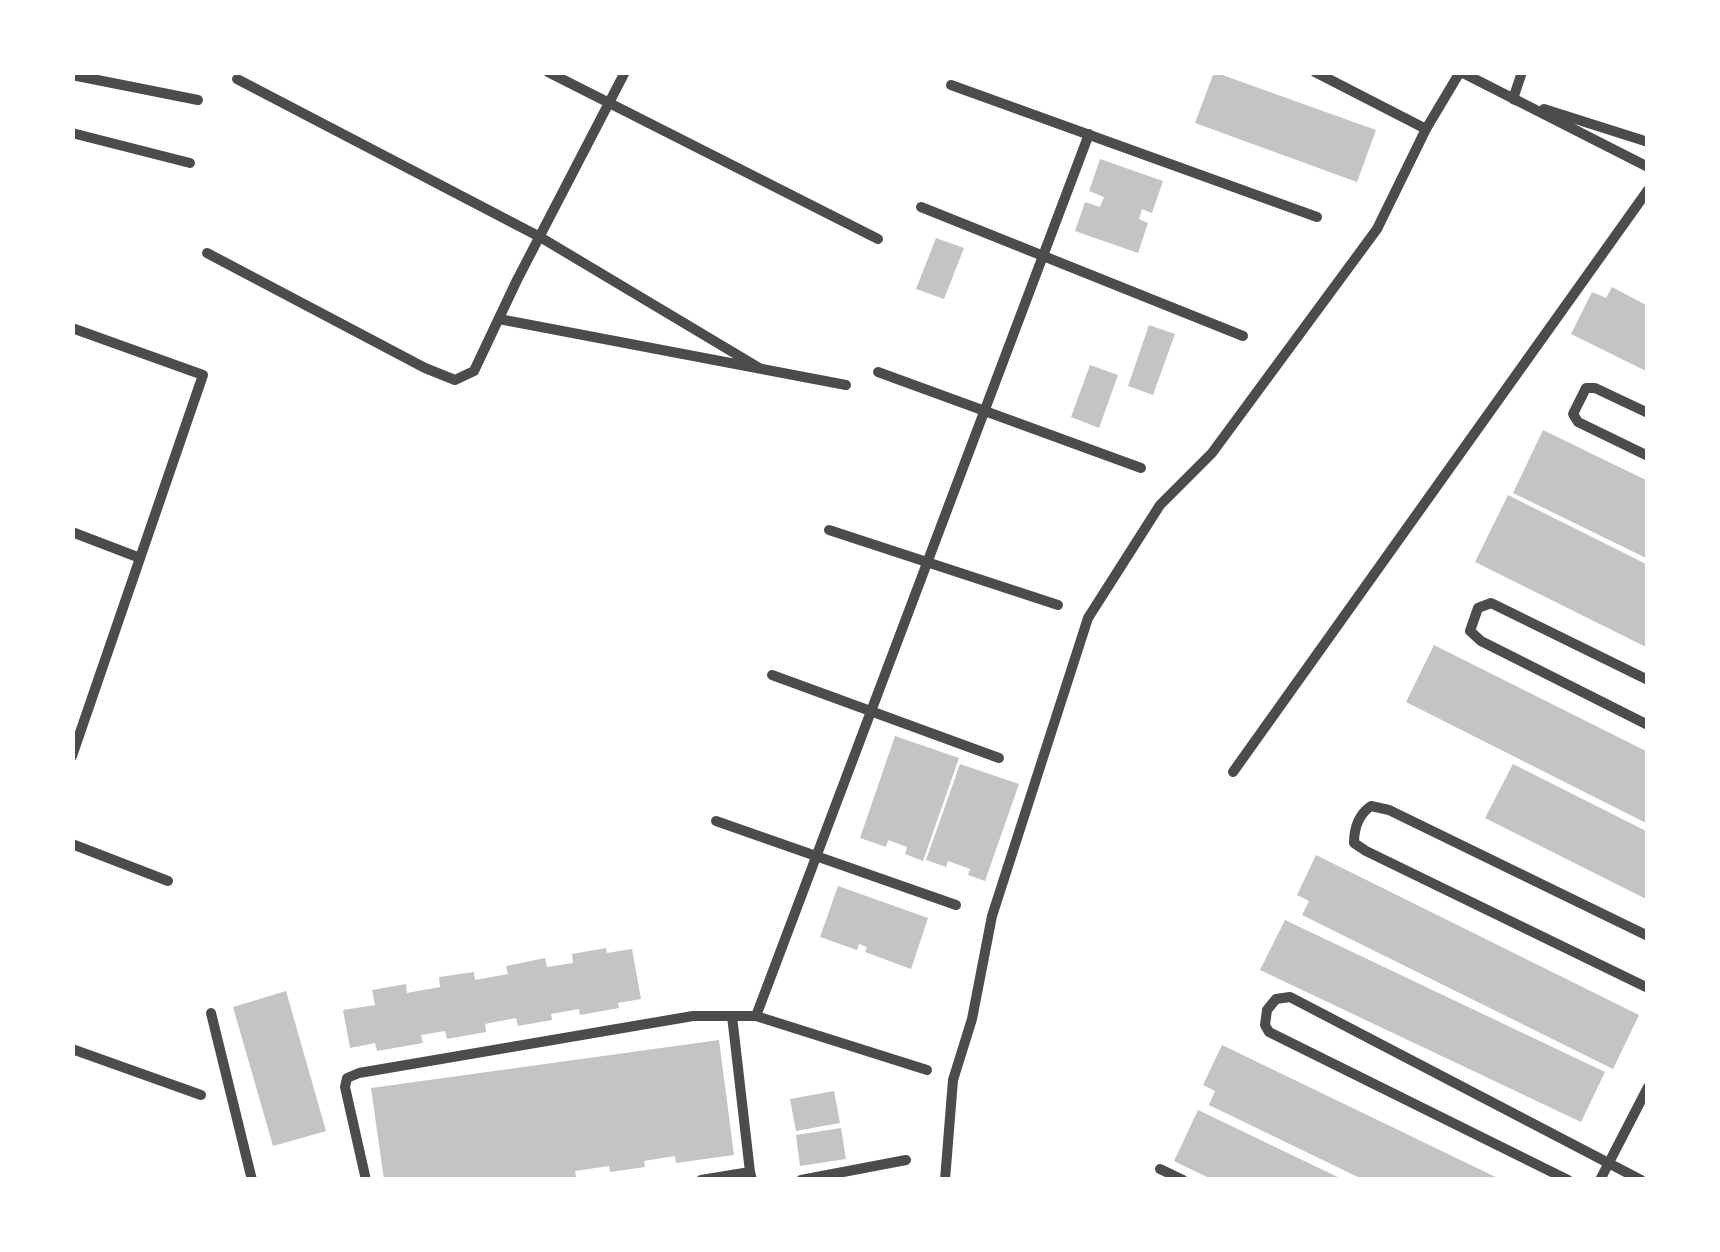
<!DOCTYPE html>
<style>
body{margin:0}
#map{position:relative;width:1720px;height:1252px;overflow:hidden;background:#fff;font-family:"Roboto Serif",serif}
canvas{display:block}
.frame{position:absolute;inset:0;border:75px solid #fff;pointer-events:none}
</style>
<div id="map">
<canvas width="1720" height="1252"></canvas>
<div class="frame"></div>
</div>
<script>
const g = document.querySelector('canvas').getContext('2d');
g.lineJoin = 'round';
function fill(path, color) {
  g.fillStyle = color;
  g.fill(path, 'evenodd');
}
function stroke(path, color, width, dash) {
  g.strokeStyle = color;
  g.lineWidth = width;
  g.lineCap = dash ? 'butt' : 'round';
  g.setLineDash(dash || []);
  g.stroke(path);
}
const building = new Path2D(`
 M 1214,72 L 1376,130 L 1357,182 L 1195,123 Z
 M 1100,159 L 1163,181 L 1152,213 L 1142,209 L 1139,219 L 1148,223 L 1138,253 L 1075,231 L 1085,202 L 1100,207 L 1104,197 L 1089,191 Z
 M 936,238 L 964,248 L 944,299 L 916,289 Z
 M 1612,287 L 1648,306 L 1648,372 L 1571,334 L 1592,292 L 1606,298 Z
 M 1149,325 L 1175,334 L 1153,395 L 1128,386 Z
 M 1090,365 L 1118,375 L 1099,428 L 1071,417 Z
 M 1543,430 L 1648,481 L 1648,559 L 1513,493 Z
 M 1508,495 L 1648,565 L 1648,648 L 1475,562 Z
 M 1434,645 L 1648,752 L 1648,824 L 1406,702 Z
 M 895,736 L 959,758 L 923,861 L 905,854 L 907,847 L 888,840 L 886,847 L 860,838 Z
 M 960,764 L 1019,784 L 985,881 L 968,875 L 970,869 L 948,861 L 946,867 L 926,860 Z
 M 1513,764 L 1648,832 L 1648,900 L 1485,818 Z
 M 1316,855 L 1639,1015 L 1613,1069 L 1302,915 L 1309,901 L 1297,895 Z
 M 838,886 L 928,918 L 911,969 L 865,952 L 867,947 L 859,944 L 857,950 L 820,937 Z
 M 1285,920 L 1605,1072 L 1581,1122 L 1260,970 Z
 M 606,948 L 607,953 L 632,949 L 641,999 L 618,1003 L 619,1008 L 580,1015 L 579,1009 L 551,1014 L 552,1020 L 518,1026 L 516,1018 L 485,1024 L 486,1032 L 447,1039 L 445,1031 L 421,1035 L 423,1043 L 377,1051 L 375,1043 L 350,1048 L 343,1010 L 375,1005 L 372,990 L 406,984 L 407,993 L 440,987 L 439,977 L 474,972 L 475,980 L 508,974 L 506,966 L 545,958 L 547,967 L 573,963 L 572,954 Z
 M 286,991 L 326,1131 L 273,1146 L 233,1007 Z
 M 719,1040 L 734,1155 L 676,1163 L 675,1156 L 644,1161 L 645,1167 L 610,1172 L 609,1166 L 575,1171 L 576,1177 L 557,1180 L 384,1180 L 371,1088 Z
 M 1222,1045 L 1502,1180 L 1364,1180 L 1209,1105 L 1215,1091 L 1203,1085 Z
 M 834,1091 L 840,1123 L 796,1131 L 790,1099 Z
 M 1198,1110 L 1344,1180 L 1213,1180 L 1174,1161 Z
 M 841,1128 L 846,1159 L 800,1166 L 796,1135 Z`);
const minor = new Path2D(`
 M 548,72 L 878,239
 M 1315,72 L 1426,129
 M 1461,72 L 1648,167
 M 72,75 L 198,100
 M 237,79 L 540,237 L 761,369
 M 951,85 L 1317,217
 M 1518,101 L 1513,99 L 1522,72
 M 1544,109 L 1648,142
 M 72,133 L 190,163
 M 921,207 L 1243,336
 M 207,253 L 425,368 L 455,380 L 474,371 L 517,280 L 625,72
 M 499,319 L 846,385
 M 72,328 L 203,375 L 72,756
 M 878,372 L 1141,468
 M 1648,413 L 1595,388 L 1586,388 L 1573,414 L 1578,422 L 1648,456
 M 829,530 L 1058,605
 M 72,532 L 140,558
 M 772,675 L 999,758
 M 1648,680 L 1491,603 L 1478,608 L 1470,631 L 1481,641 L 1648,725
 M 1233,772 L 1648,190
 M 716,821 L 956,905
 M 72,844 L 168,881
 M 1648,936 L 1389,810 L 1371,806 C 1358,815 1354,829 1354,843 L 1366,851 L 1648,988
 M 211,1013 L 252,1180
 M 732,1016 L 750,1172
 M 756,1016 L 1089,134
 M 72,1049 L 201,1095
 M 1160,1169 L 1183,1180
 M 366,1180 L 345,1087 L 347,1078 L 359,1073 L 693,1016 L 756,1016 L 927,1070
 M 701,1180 L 750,1172 L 752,1180
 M 801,1180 L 906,1160
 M 945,1180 L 953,1080 L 972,1019 L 992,916 L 1088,618 L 1160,505 L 1212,453 L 1377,229 L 1426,129 L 1460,72
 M 1568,1180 L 1269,1032 L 1265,1025 L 1267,1010 L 1276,999 L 1290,997 L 1641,1180
 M 1600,1180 L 1648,1087`);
fill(building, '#c4c4c4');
stroke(minor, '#4c4c4c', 10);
</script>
